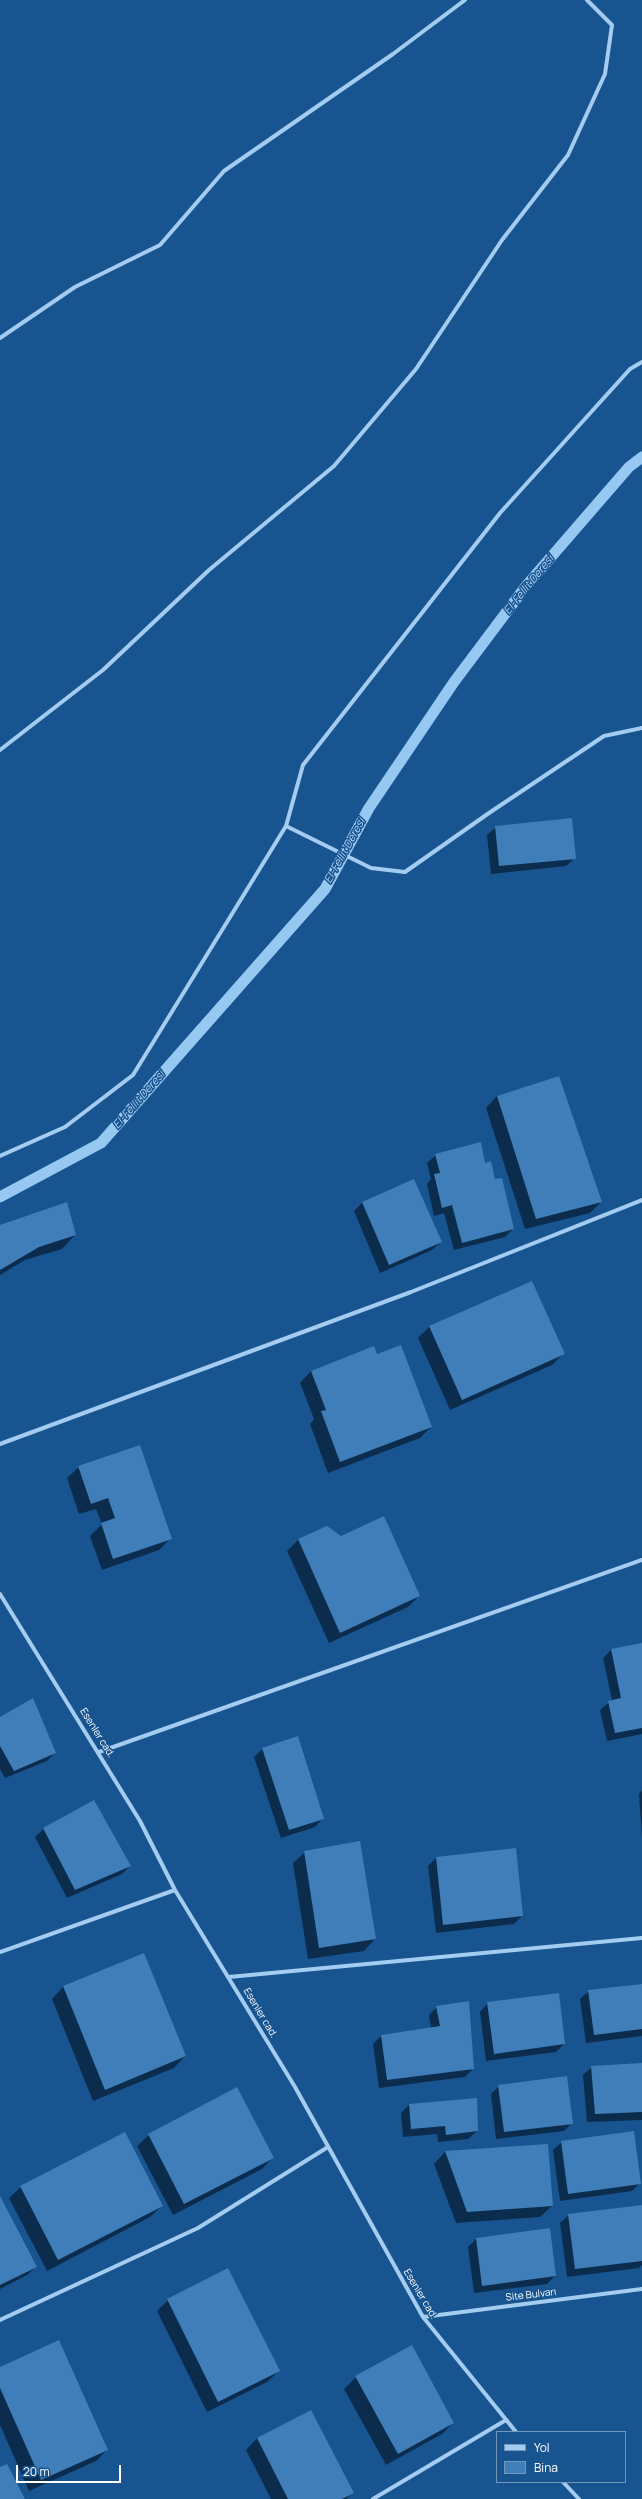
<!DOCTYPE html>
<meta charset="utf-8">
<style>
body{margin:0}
#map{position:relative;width:642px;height:2499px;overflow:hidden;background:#175490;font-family:Manrope,sans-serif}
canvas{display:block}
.legend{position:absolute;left:496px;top:2431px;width:130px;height:52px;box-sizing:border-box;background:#175490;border:1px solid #7498bc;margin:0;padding:5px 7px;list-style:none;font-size:12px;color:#fff}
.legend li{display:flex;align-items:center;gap:8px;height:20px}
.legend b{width:20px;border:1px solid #7498bc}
.scale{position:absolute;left:16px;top:2465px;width:105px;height:18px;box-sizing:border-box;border:2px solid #fff;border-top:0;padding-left:5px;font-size:12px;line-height:14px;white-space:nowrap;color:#fff;-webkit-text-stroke:3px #175490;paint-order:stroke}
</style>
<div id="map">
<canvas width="642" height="2499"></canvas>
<ul class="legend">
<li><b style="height:5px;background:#a4ccf0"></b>Yol</li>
<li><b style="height:11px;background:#3f7eb8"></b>Bina</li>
</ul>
<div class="scale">20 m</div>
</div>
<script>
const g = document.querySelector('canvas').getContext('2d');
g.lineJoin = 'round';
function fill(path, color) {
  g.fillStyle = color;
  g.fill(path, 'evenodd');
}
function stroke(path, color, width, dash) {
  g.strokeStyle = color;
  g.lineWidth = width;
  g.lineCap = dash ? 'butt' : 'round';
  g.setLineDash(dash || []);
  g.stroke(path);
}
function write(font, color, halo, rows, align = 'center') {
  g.font = font + ' Manrope,sans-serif';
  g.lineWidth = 3;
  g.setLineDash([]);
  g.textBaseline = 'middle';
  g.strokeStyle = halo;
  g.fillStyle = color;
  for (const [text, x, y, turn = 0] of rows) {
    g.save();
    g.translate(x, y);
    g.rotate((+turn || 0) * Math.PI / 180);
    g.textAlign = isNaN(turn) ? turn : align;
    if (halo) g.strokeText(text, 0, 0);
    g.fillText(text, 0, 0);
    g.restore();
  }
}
const shadow = new Path2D(`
 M 496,827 L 575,858 L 566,866 L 491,874 L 487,835 Z
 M 558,1077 L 601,1202 L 590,1213 L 525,1229 L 486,1108 L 497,1096 Z
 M 436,1155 L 484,1164 L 494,1180 L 513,1229 L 505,1237 L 454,1250 L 444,1213 L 434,1216 L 427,1184 L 431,1179 L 427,1163 Z
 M 414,1180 L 441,1242 L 432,1250 L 380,1273 L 354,1211 L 362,1203 Z
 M 0,1226 L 75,1235 L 62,1249 L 25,1260 L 0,1275 Z
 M 430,1326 L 563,1354 L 552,1365 L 450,1410 L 418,1338 Z
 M 376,1355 L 431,1427 L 420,1438 L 328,1473 L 310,1424 L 314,1419 L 300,1383 L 311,1371 Z
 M 79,1467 L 171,1538 L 159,1550 L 102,1570 L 90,1536 L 102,1524 L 96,1509 L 79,1514 L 67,1478 Z
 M 299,1539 L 419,1596 L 408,1607 L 329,1643 L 287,1551 Z
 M 642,1644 L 642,1734 L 607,1741 L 600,1710 L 612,1700 L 603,1658 L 611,1650 Z
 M 0,1718 L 55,1753 L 47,1761 L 5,1778 L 0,1769 Z
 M 262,1749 L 323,1818 L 315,1827 L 281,1838 L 254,1757 Z
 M 642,1790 L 642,1838 L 639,1794 Z
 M 44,1828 L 130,1866 L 122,1874 L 67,1898 L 35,1837 Z
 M 305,1852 L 375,1939 L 364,1951 L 308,1959 L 293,1863 Z
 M 436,1858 L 522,1916 L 514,1924 L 436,1933 L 428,1866 Z
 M 143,1955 L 185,2056 L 174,2068 L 93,2101 L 52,1999 L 63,1987 Z
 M 642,1985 L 642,2036 L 586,2043 L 580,1999 L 589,1991 Z
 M 488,2003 L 564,2044 L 556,2052 L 486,2061 L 480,2012 Z
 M 437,2007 L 473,2069 L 465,2077 L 379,2088 L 373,2044 L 381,2036 L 431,2028 L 429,2015 Z
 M 642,2064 L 642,2120 L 587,2122 L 583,2075 L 592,2067 Z
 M 499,2086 L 572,2123 L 564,2131 L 496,2139 L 491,2094 Z
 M 409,2105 L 477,2131 L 468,2139 L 438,2142 L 437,2134 L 403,2137 L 401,2113 Z
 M 149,2135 L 273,2157 L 262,2169 L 173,2215 L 137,2146 Z
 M 562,2142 L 640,2183 L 632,2191 L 560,2201 L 553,2150 Z
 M 547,2145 L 552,2206 L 540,2217 L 456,2223 L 434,2164 L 445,2152 Z
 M 21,2187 L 162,2206 L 150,2217 L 47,2271 L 9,2198 Z
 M 0,2198 L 36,2267 L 27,2275 L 0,2289 Z
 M 642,2213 L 642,2265 L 639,2268 L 567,2277 L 560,2223 L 569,2215 Z
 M 476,2239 L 555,2276 L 547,2284 L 474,2293 L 468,2247 Z
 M 168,2300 L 279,2371 L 267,2382 L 207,2412 L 157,2311 Z
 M 0,2368 L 107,2450 L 96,2461 L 29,2491 L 0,2425 Z
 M 356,2377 L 453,2423 L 442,2434 L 386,2465 L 344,2389 Z
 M 257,2438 L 352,2493 L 346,2499 L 271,2499 L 246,2450 Z`);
const stream = new Path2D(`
 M 0,1197 L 101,1143 L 325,889 L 369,808 L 454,682 L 526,586 L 629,467 L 642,457`);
const building = new Path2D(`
 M 572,818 L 576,859 L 499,866 L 495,826 Z
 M 559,1076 L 602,1202 L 536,1219 L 497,1096 Z
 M 481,1142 L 485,1163 L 491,1161 L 495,1179 L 502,1178 L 514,1229 L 462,1243 L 452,1205 L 442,1208 L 434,1174 L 440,1173 L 435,1154 Z
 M 414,1179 L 442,1242 L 389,1265 L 362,1202 Z
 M 67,1202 L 76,1235 L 39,1247 L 0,1270 L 0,1225 Z
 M 532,1281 L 565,1354 L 462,1400 L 429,1326 Z
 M 401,1345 L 432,1427 L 340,1462 L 321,1411 L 326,1410 L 311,1371 L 374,1346 L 377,1354 Z
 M 140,1445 L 172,1539 L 113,1559 L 101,1523 L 115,1518 L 108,1498 L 91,1504 L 78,1466 Z
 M 384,1516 L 420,1596 L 340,1633 L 298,1539 L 327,1526 L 341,1536 Z
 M 642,1643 L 642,1728 L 615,1733 L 608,1701 L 621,1698 L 611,1649 Z
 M 33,1698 L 56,1753 L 14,1771 L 0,1746 L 0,1717 Z
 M 298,1736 L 324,1819 L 289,1830 L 262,1748 Z
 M 94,1800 L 131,1866 L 75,1890 L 43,1828 Z
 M 360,1841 L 376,1939 L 319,1948 L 304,1851 Z
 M 516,1848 L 523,1916 L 443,1925 L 436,1857 Z
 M 144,1953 L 186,2056 L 105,2090 L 63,1986 Z
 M 642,1984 L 642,2029 L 594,2035 L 588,1990 Z
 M 559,1993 L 565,2044 L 494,2054 L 487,2002 Z
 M 469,2001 L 474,2069 L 387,2080 L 381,2035 L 440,2026 L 436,2006 Z
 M 642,2063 L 642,2112 L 595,2114 L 591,2066 Z
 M 567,2076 L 573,2124 L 504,2132 L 498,2085 Z
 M 237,2087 L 274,2158 L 184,2204 L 148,2134 Z
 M 477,2098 L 478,2131 L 446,2135 L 445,2126 L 411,2129 L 409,2104 Z
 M 634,2131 L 641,2184 L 568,2194 L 561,2141 Z
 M 125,2132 L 163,2206 L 58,2260 L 20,2186 Z
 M 548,2144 L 553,2206 L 467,2212 L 445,2151 Z
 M 0,2196 L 37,2267 L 0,2285 Z
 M 642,2205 L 642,2261 L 575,2269 L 568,2214 Z
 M 550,2228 L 556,2276 L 482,2286 L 476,2238 Z
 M 228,2268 L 280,2371 L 218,2402 L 167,2299 Z
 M 59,2340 L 108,2450 L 41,2480 L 0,2388 L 0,2367 Z
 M 412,2345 L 454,2423 L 398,2454 L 355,2376 Z
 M 311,2410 L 354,2493 L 342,2499 L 288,2499 L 257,2438 Z
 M 7,2464 L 25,2499 L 0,2499 L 0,2467 Z`);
const minor = new Path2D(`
 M 0,338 L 75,287 L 160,245 L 224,171 L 393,54 L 465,0
 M 0,750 L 103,670 L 209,570 L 334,466 L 416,369 L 502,240 L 568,155 L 605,74 L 612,25 L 587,0
 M 286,826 L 371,868 L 405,872 L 489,813 L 604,736 L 642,728
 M 0,1156 L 65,1127 L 133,1075 L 286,826 L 303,765 L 500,513 L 630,369 L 642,362
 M 0,1444 L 411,1292 L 642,1200
 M 0,1594 L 140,1821 L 175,1890 L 295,2087 L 423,2317 L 516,2432
 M 99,1752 L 642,1560
 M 0,1952 L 175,1890
 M 229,1977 L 642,1938
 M 423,2317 L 642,2289
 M 0,2320 L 198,2228 L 328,2147
 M 563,2482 L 579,2499
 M 373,2499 L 506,2420`);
const streetNames = [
 ["Esenler cad.",97,1733,58],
 ["Esenler cad.",260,2013,59],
 ["Esenler cad.",420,2294,59],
 ["Site Bulvarı",531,2295,-7]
];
const waterNames = [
 ["El-Fellit Deresi",529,585,-51],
 ["El-Fellit Deresi",345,851,-61],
 ["El-Fellit Deresi",139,1100,-49]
];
fill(shadow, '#0007');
stroke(stream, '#96c8f2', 11);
fill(building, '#3f7eb8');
stroke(minor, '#a4ccf0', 4);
write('10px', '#fff', '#175490', streetNames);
write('italic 11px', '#b0d5f7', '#175490', waterNames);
</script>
